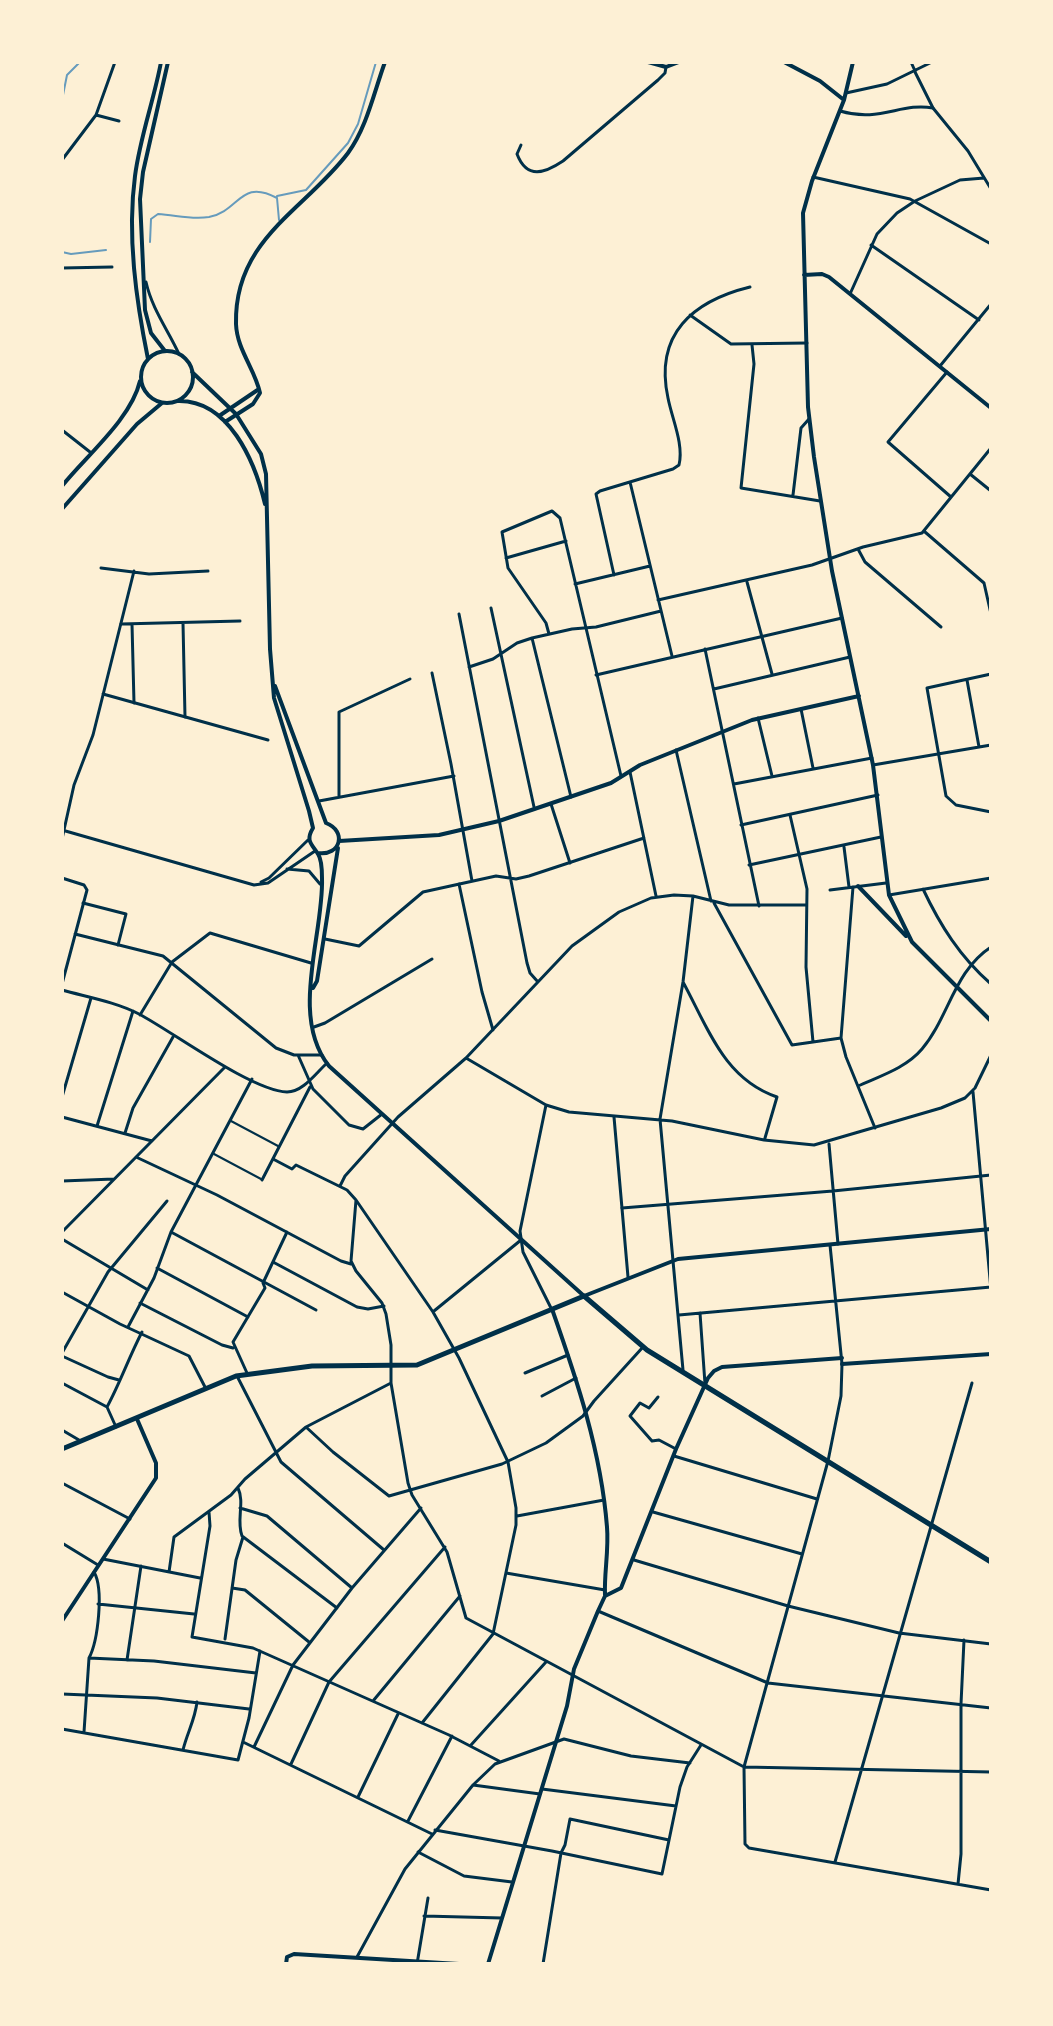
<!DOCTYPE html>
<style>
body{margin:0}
#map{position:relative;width:1053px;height:2026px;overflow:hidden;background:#fdf0d5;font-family:Arial,sans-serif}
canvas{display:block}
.frame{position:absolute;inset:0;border:64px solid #fdf0d5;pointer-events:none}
</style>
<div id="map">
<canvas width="1053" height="2026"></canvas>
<div class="frame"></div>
</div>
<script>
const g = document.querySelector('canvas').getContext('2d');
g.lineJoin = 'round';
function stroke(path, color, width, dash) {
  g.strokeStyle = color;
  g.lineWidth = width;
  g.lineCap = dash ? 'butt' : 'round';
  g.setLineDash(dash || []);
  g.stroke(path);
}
const stream = new Path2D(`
 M 62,100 L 67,75 L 80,62
 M 277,196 L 306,190 L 348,143 L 358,124 L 376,62
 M 150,242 L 151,219 L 158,214 C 176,215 191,220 209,217 C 240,211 240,178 277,198 L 279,220
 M 62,252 L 71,254 L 106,250`);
const service = new Path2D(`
 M 231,1121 L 278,1146
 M 214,1154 L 261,1179`);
const pedestrian = new Path2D(`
 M 915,72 L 933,108
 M 183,623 L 185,717
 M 121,624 L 240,621
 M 132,624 L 134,703
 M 551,804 L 570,863
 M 83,903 L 126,914 L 118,945
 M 614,1117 L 628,1277`);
const minor = new Path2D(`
 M 911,62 L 915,71
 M 846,93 L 887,84 L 932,62
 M 840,111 C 880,123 901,102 933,108 L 968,151 L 991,189
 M 96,115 L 119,121
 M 521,145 L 517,154 C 527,180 545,173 563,161 L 658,80 L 665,73 L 666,67
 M 62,160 L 96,115 L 115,62
 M 813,177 L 910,199 L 991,244
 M 871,245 L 979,320
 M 62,268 L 112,267
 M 146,282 C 152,309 168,330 179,354
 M 850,294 L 877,234 L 897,213 L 915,201 L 960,180 L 984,178
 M 690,315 L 731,344 L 807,343
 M 752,345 L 754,364 L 741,488 L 820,501
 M 940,366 L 991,304
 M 947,372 L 888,442 L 951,497
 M 62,430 L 90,452
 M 970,474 L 991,491
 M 630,482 L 672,656
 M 793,495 L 801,428 L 809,419
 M 925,532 L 984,583 L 991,614
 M 858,549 L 865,562 L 941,627
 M 506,558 L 566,541
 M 101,568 L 149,574 L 208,571
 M 614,575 L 596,494 L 600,491 L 673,469 L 679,465 C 684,444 672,419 668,398 C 654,334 693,301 750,287
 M 747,582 L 772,674
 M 575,584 L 650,566
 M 658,600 L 812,565 L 863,547 L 922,533 L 991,448
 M 491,608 L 534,807
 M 459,614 L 527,963 L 530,973 L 538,982
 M 549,634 L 546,623 L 508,568 L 502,532 L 552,511 L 560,518 L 621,776
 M 532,638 L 571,797
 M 705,649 L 759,906
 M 469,667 L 493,659 L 517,643 L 532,638 L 572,629 L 596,627 L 661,611
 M 432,673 L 451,764 L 472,881
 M 991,674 L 927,688 L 946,796 L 956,805 L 991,812
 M 596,675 L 842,618
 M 967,680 L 979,747
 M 714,689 L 850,657
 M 103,694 L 268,740
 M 801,709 L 813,768
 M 758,718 L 772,776
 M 676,750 L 711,901
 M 873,765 L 991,745
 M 630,772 L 656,896
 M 734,784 L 872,758
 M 339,797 L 339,712 L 410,679
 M 319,801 L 454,776
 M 790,815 L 807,889 L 806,967 L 813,1042
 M 741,825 L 878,795
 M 62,830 L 254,885 L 268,883 L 315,851
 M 62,839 L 74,785 L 93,735 L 134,571
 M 844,847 L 849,887
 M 749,865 L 881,837
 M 287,869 L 309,871 L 320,884
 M 62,878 L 84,885 L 87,890 L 62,984
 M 261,882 L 269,878 L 308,840
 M 459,884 L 482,992 L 493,1030
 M 853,887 L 841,1038 L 846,1057 L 875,1128
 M 923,889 C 940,925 960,957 991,984
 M 830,890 L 886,883
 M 889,895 L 991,878
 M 714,903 L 792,1045 L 841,1038
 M 75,934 L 163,956 L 276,1048 L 294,1055 L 322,1055
 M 325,939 L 359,946 L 423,892 L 496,876 L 516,879 L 529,876 L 644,838
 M 683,982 C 708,1028 724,1079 777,1097 L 765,1138
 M 62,990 C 87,997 116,1002 139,1014 C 173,1032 252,1091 287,1092 C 303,1092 316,1073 327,1063
 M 140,1015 L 172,962 L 210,933 L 311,963
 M 314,1027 L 325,1023 L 432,959
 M 298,1055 L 313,1089 L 349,1125 L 363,1129 L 382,1114
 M 466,1058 L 546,1105 L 569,1112 L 672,1121 L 764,1140 L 814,1145 L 941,1108 L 965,1098 L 975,1088 L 991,1055
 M 858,1086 C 880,1076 906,1068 922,1049 C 949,1017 954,971 991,947
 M 973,1092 L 991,1290
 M 62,1097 L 91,998
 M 546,1105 L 520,1231 L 523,1252 L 551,1308
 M 62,1117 L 152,1141
 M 97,1126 L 133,1011
 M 125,1133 L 133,1108 L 173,1037
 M 829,1144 L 838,1244
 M 136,1157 L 217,1195 L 341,1261 L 351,1264
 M 273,1159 L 292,1169 L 296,1165 L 347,1190 L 356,1200 L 351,1261 L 356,1271 L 382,1303 L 386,1314 L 391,1345 L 391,1383 L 408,1483 L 412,1495 L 447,1552 L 466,1618 L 744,1767 L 991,1772
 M 262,1180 L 310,1087
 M 62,1181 L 114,1179
 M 340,1186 L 345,1176 L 398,1117 L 466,1058 L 572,946 L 619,912 L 651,898 L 674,895 L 693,896 L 729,905 L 806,905
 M 356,1200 L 433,1312 L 459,1358 L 508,1462 L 516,1508 L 516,1525 L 493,1634 L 422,1723
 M 622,1208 L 833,1191 L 991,1175
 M 62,1232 L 225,1067
 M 171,1232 L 316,1310
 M 62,1239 L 148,1290
 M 830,1245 L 842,1364 L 841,1396 L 828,1461 L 744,1767 L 745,1844 L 749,1848 L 991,1890
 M 273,1262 L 357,1307 L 368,1309 L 384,1306
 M 157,1268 L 248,1317
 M 62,1292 L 120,1324 L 189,1356 L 205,1387
 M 140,1303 L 222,1345 L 233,1348
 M 434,1311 L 521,1240
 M 700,1313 L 705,1384
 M 679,1315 L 991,1287
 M 128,1327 L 154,1278 L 171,1232 L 252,1079
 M 62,1353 L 108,1272 L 167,1201
 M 62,1356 L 108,1377 L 119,1380
 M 683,1370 L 660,1119 L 683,982 L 693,896
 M 247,1373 L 233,1342 L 265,1288 L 263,1283 L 287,1232
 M 525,1373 L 568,1355
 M 237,1376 L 281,1462 L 384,1550
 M 62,1383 L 107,1407
 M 542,1396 L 576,1378
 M 658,1397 L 649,1408 L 640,1403 L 630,1416 L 652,1441 L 659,1440 L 676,1449
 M 116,1427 L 107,1407 C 120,1383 129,1357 142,1332
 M 306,1427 L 333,1452 L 389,1496 L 502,1464 L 546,1443 L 583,1416 L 594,1401 L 643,1347
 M 62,1430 L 79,1440
 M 674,1456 L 817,1499
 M 62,1483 L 130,1519
 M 238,1488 C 245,1503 236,1520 242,1536 L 337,1608
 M 240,1508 L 267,1516 L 352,1588
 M 209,1512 L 210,1526 L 192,1637 L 253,1648 L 449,1735 L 499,1761
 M 653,1512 L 802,1554
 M 517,1516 L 604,1500
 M 62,1543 L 98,1565
 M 103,1559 L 200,1578
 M 634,1560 L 788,1606 L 899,1633 L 991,1644
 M 169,1572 L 174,1537 L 231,1495 L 245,1479 L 306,1427 L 391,1383
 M 506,1573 L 605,1590
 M 232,1588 L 245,1590 L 309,1642
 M 98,1604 L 194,1614
 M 598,1611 L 768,1683 L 991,1708
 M 225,1639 L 236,1560 L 243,1537
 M 89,1658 L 154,1661 L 256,1673
 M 127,1660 L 141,1566
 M 62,1694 L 157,1698 L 249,1709
 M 373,1701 L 460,1596
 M 62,1729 L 238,1760 L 249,1718 L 260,1651
 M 84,1732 L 89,1658 C 98,1641 104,1589 94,1572
 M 243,1742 L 432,1834
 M 471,1745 L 546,1662
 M 254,1747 L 293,1665 L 352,1588 L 421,1508
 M 183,1750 C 187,1733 195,1720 197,1702
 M 291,1764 L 329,1682 L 445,1547
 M 473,1785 L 540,1794
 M 542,1789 L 676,1806
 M 358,1797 L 398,1714
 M 408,1821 L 452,1736
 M 435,1830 L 552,1851 L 662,1874 L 680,1787 L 687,1767 L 701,1745
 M 418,1852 L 464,1876 L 512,1882
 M 835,1862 L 972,1383
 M 958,1884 L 961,1854 L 961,1704 L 964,1640
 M 424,1916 L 502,1918
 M 357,1957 L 405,1869 L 473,1785 L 495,1764 L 564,1739 L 631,1756 L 690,1763
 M 417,1964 L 428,1898
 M 543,1964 L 561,1853 L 565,1845 L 570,1819 L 669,1840`);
const tertiary = new Path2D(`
 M 648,62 L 666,67 L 679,62
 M 784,62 L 820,81 L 844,100
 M 853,62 L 844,100 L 812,181 L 803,213 L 808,407 L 814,457 L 832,571 L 873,765 L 889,895 L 912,942 L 991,1021
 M 804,275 L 822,274 L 829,277 L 991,408
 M 165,351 L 151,333 L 145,310 L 140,199 L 143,172 L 168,62
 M141 377a26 26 0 1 1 52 0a26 26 0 1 1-52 0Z
 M 148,359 C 136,300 127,236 135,176 C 140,137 154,100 161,62
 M 192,372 L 236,414 L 261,454 L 266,474 L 270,649 L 274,698 L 309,811 L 313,828 C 305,841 312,844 318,854 C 322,860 322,872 322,878 C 324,934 289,1016 329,1066 L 584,1296 L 678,1259 L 991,1229
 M 177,401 C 229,399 255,462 265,504
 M 219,416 L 259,389
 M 225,422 L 253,404 L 260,393 C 255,369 237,350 236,324 C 234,239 305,210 348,153 C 367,127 374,92 385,62
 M 62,486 C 87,455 131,419 140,381
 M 62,509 L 137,424 L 162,403
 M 275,686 L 326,823 C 347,831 341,856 318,853
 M 339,841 L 439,835 L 499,821 L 611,783 L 640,765 L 752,720 L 859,696
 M 858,886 L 906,936
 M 313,988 L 317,981 L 338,848
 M 552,1309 C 577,1380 601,1451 607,1527 C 609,1550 604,1573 605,1595
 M 842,1364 L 991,1354
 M 62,1621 L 156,1478 L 156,1463 L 137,1419
 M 286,1964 L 287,1957 L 294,1954 L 459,1964
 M 488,1964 L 567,1706 L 574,1669 L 598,1611 L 605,1596 L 621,1588 L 676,1449 L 708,1378 L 714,1371 L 722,1367 L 842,1358`);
const secondary = new Path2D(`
 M 62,1449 L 236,1376 L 312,1366 L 417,1365 L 584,1296 L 647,1350 L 991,1562`);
stroke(stream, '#669bbc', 2);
stroke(service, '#003049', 2);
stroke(pedestrian, '#003049', 3);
stroke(minor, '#003049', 3);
stroke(tertiary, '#003049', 4);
stroke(secondary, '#003049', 5);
</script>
